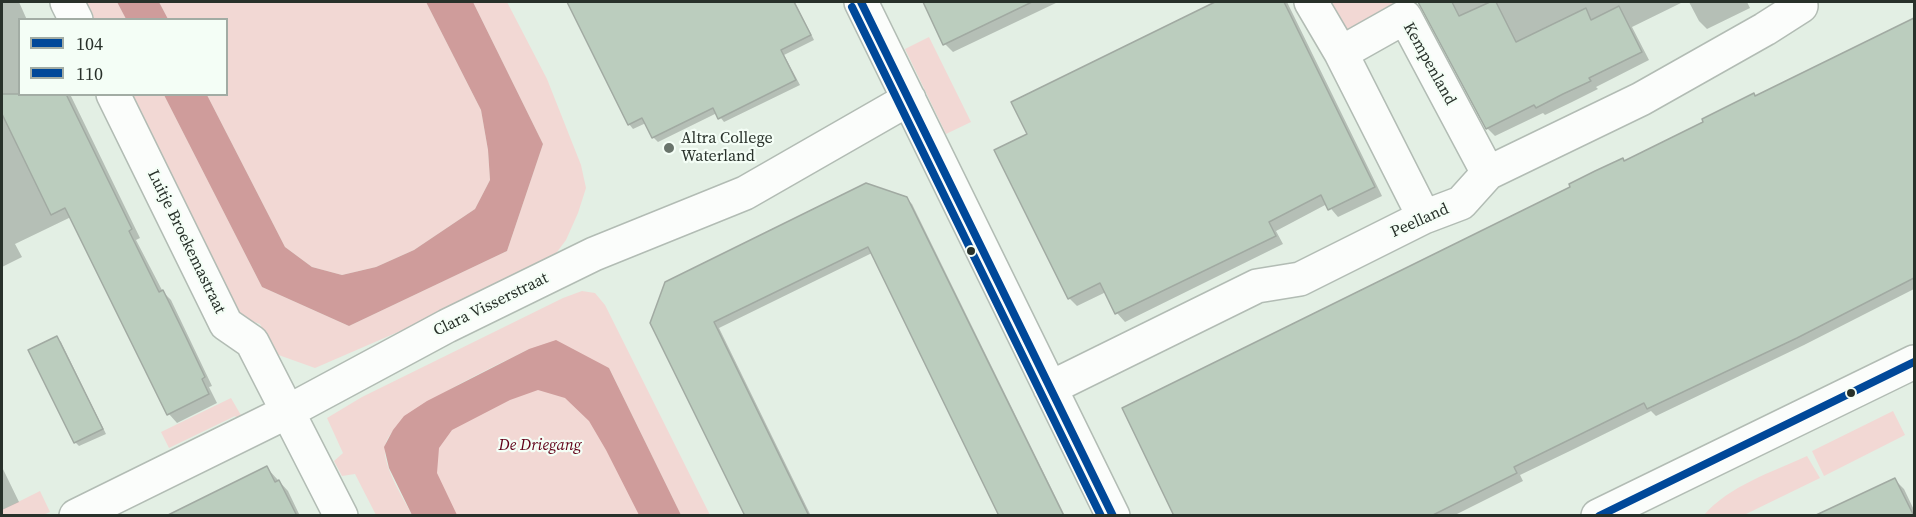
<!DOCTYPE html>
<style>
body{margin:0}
#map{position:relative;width:1916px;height:517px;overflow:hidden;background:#e3efe4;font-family:"Source Serif 4",serif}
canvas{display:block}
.frame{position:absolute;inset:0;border:3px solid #28312a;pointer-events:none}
.legend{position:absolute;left:18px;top:18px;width:210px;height:78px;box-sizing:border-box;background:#f4fef6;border:2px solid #a2aca4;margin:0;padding:8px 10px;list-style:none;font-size:18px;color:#28312a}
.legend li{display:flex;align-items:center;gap:12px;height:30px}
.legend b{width:30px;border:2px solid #a2aca4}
</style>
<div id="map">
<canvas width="1916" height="517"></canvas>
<div class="frame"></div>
<ul class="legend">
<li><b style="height:8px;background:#004899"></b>104</li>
<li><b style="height:8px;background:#004899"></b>110</li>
</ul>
</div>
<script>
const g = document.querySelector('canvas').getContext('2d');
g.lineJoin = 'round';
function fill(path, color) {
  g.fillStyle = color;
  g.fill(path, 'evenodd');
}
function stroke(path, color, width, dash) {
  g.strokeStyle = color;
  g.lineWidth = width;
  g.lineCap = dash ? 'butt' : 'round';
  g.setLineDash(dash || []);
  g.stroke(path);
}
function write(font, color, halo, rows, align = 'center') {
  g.font = font + ' "Source Serif 4",serif';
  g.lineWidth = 4.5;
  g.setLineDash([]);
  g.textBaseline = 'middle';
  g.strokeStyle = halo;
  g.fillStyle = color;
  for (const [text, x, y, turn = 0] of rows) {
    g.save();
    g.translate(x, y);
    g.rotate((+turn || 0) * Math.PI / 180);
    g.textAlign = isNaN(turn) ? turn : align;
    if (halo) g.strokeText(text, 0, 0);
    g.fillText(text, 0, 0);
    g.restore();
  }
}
const green = new Path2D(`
 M 81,2 L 117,2 L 126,19 L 90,19 Z
 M 159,2 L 426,2 L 481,110 L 488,150 L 490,180 L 475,209 L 414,250 L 376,267 L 342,275 L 312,267 L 285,247 L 207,95 L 226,94 L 226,20 L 168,19 Z
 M 473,2 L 507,2 L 547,79 L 581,165 L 586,188 L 578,213 L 566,240 L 551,260 L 442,313 L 315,368 L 273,353 L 260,324 L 232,314 L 126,95 L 164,95 L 262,287 L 349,326 L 507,251 L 543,144 Z
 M 1326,2 L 1407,2 L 1345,35 Z
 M 929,37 L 971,122 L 946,134 L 905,49 Z
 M 582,291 L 595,293 L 605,305 L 710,515 L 681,515 L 609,368 L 529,349 C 499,365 387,413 385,448 C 383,467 404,499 412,515 L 376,515 L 355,474 L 342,476 L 334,461 L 343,453 L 327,418 L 362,397 L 563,298 Z
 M 557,368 L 654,515 L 428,515 L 406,467 L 462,402 Z
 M 231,398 L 242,417 L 238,419 L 235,416 L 169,448 L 161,432 Z
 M 1893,411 L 1905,435 L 1824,476 L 1812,451 Z
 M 1807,456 L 1820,478 L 1744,515 L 1704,515 C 1729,486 1772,472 1807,456 Z
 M 40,491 L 50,512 L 43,515 L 2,515 L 2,510 Z`);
const water = new Path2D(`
 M 117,2 L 159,2 L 168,19 L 126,19 Z
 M 426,2 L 473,2 L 543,144 L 507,251 L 349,326 L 262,287 L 164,95 L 207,95 L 285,247 L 312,267 L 342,275 L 376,267 L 414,250 L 475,209 L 490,180 L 488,150 L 481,110 Z
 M 556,340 L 609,368 L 681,515 L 639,515 L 606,450 L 589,421 L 565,398 L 538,390 L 510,400 L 452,430 L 439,448 L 437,473 L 457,515 L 412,515 L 389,468 L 384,447 L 393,430 L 404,416 L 427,401 L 529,349 Z`);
const shadow = new Path2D(`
 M 2,2 L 19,2 L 27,20 L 20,20 L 20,94 L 70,94 L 140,238 L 136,240 L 163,292 L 171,300 L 212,386 L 209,387 L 217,403 L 177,423 L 169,414 L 71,217 L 15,244 L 22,257 L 2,267 Z
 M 569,2 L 795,2 L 814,40 L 784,55 L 800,85 L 724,122 L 717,113 L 658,142 L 653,137 L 646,123 L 633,129 L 629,124 Z
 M 924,2 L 1058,2 L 953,52 L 945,44 Z
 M 1219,2 L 1287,2 L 1382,196 L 1338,217 L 1327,204 L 1276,231 L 1283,244 L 1125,322 L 1117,313 L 1106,292 L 1077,306 L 1069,298 L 1029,135 L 1013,102 Z
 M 1420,2 L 1683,2 L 1632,27 L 1649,60 L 1596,87 L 1598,89 L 1572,102 L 1545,115 L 1543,113 L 1495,136 L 1487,128 Z
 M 1689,2 L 1747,2 L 1750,8 L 1707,29 L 1699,21 Z
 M 1914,20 L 1914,289 L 1804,345 L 1656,416 L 1651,411 L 1574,449 L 1520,475 L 1523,481 L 1453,516 L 1176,516 L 1572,188 L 1623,160 L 1625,162 Z
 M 906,198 L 912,204 L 1065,516 L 1001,516 L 872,253 L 719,328 L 811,516 L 746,516 L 652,323 Z
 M 57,338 L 61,342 L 106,434 L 79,446 L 75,442 Z
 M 2,467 L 19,502 L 2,510 Z
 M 267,468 L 288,491 L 300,516 L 180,516 Z
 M 1895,480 L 1904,489 L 1914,510 L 1914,516 L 1816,516 Z`);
const building = new Path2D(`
 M 567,2 L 794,2 L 811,35 L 781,50 L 796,80 L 718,119 L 713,108 L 652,138 L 642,118 L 628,125 Z
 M 923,2 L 1032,2 L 943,45 Z
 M 1215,2 L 1284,2 L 1375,187 L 1328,210 L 1321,195 L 1269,222 L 1276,236 L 1115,314 L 1100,283 L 1068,299 L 994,150 L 1027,134 L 1011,102 Z
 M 1418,2 L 1452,2 L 1459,16 L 1490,2 L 1496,2 L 1516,42 L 1586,8 L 1591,20 L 1619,6 L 1642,52 L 1589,78 L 1591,81 L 1563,94 L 1536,108 L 1534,105 L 1486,129 Z
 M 1914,18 L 1914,278 L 1797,338 L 1647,409 L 1644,403 L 1514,467 L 1517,473 L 1431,516 L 1174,516 L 1122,408 L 1570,187 L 1569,184 L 1595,171 L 1623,158 L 1624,161 L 1703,122 L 1702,119 L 1754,93 L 1755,96 Z
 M 2,94 L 66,94 L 132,229 L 129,231 L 159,292 L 163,290 L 185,335 L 205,377 L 202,379 L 209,394 L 167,415 L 65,208 L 51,215 L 2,114 Z
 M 866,183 L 907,197 L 1064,516 L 999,516 L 868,247 L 714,322 L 809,516 L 745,516 L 650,323 L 665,282 Z
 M 57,336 L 103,429 L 74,443 L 28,350 Z
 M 267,466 L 275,482 L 279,480 L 297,516 L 166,516 Z
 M 1895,478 L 1914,516 L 1814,516 Z`);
const minor = new Path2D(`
 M 67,2 L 76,20
 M 861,2 L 1113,516
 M 1311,2 L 1341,53 L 1424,217
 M 1341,53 L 1405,17 L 1488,173
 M 113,94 L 226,324 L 252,342 L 341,516
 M 1050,388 L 1257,286 L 1300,279 L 1424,217 L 1461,203 L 1488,173 L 1641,99 L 1765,29 L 1801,6 L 1798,2
 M 76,516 L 289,411 L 447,326 L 594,254 L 745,193 L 909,99
 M 1598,516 L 1914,362`);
const bus1 = new Path2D(`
 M 861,2 L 1113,516
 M 1599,516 L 1914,362`);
const bus2 = new Path2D(`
 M 852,7 L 1101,516`);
const markers = [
 [669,148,6,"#69746b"],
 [971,251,5,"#28312a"],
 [1851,393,5,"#28312a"]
];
const streetNames = [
 ["Kempenland",1429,64,61],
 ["Peelland",1420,221,-24],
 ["Luitje Broekemastraat",186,242,64],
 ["Clara Visserstraat",491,305,-26]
];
const poiNames = [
 ["Altra College",681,139],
 ["Waterland",681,157]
];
const parkNames = [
 ["De Driegang",540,446]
];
fill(green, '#f2d8d4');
fill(water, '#cf9c9b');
fill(shadow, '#0003');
fill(building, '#bbcdbe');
stroke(building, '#a1aaa2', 1.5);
stroke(minor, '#b2bcb4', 36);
stroke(minor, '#fbfdfb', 33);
stroke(bus1, '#004899', 8);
stroke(bus2, '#004899', 8);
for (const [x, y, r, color] of markers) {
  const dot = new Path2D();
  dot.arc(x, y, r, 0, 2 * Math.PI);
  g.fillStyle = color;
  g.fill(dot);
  stroke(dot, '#f4fef6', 2);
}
write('16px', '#28312a', '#f4fef6', streetNames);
write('16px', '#28312a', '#f4fef6', poiNames, 'left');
write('italic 16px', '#610017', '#f4fef6', parkNames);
</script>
